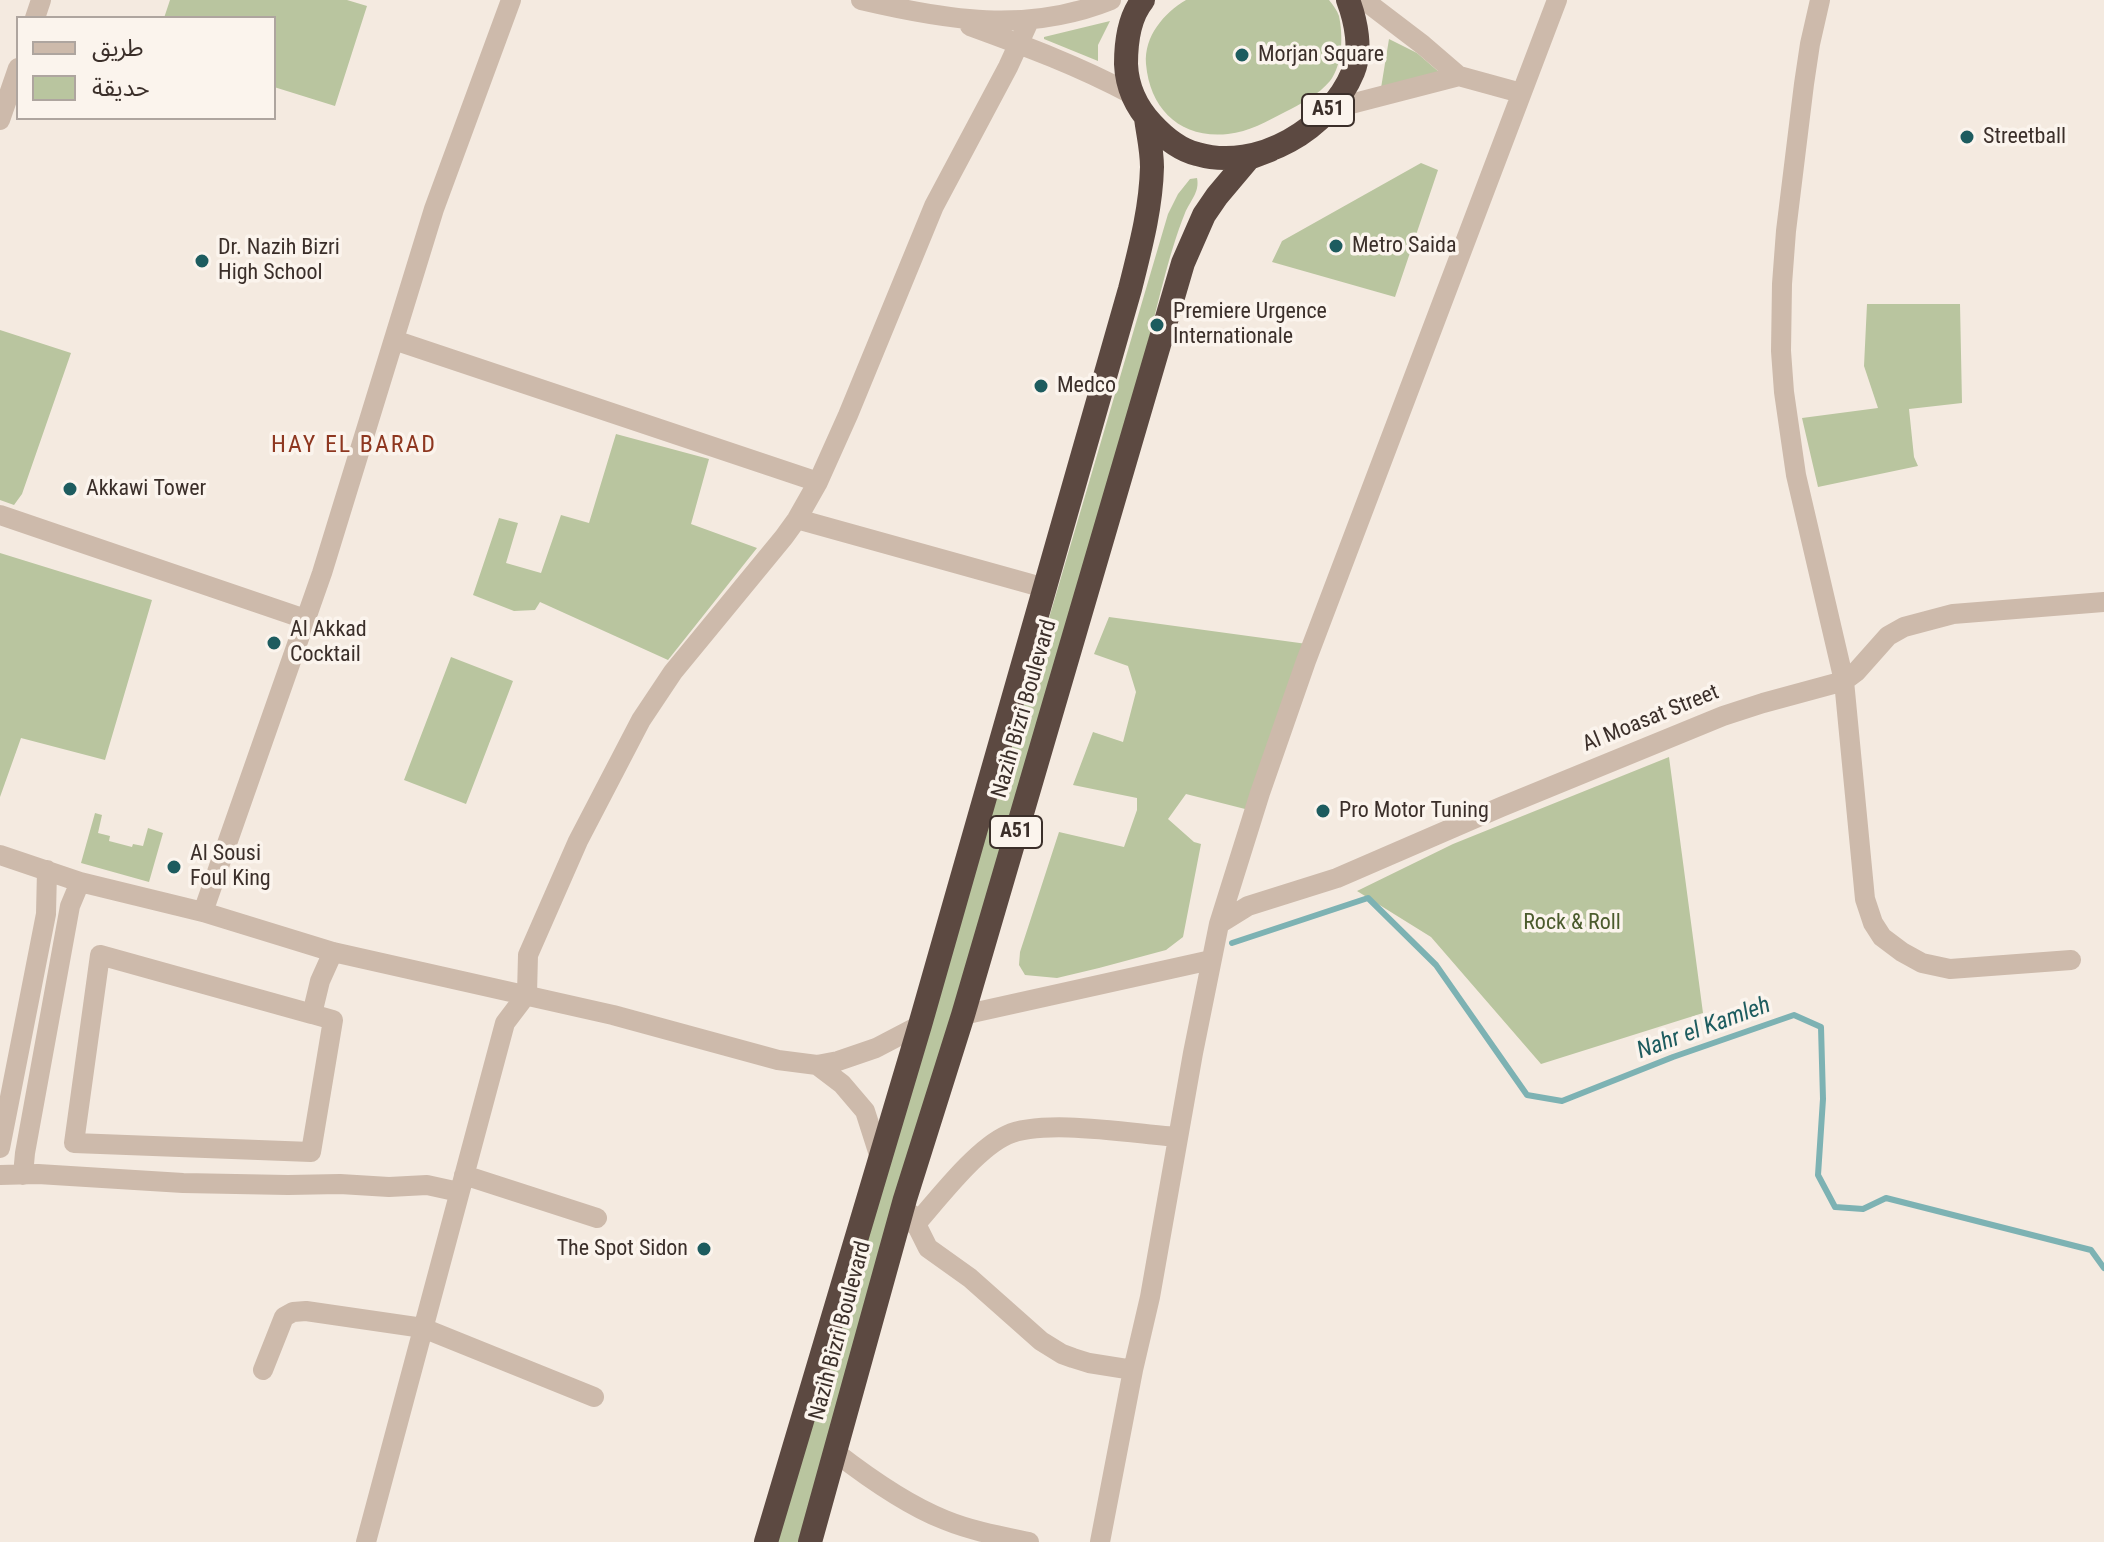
<!DOCTYPE html>
<meta charset="utf-8">
<style>
body{margin:0}
#map{position:relative;width:2104px;height:1542px;overflow:hidden;background:#f4eae0;font-family:"Roboto Condensed","Noto Sans Arabic",sans-serif}
canvas{display:block}
.legend{position:absolute;left:16px;top:16px;width:260px;height:104px;box-sizing:border-box;background:#fbf4ed;border:2px solid #aea59f;margin:0;padding:10px 14px;list-style:none;font-size:24px;color:#3b2f2a}
.legend li{display:flex;align-items:center;gap:16px;height:40px}
.legend b{width:40px;border:2px solid #aea59f}
</style>
<div id="map">
<canvas width="2104" height="1542"></canvas>
<ul class="legend">
<li><b style="height:10px;background:#cdbaab"></b>طريق</li>
<li><b style="height:22px;background:#b9c59f"></b>حديقة</li>
</ul>
</div>
<script>
const g = document.querySelector('canvas').getContext('2d');
g.lineJoin = 'round';
function fill(path, color) {
  g.fillStyle = color;
  g.fill(path, 'evenodd');
}
function stroke(path, color, width, dash) {
  g.strokeStyle = color;
  g.lineWidth = width;
  g.lineCap = dash ? 'butt' : 'round';
  g.setLineDash(dash || []);
  g.stroke(path);
}
function write(font, color, halo, rows, align = 'center') {
  g.font = font + ' "Roboto Condensed",sans-serif';
  g.lineWidth = 7;
  g.setLineDash([]);
  g.textBaseline = 'middle';
  g.strokeStyle = halo;
  g.fillStyle = color;
  for (const [text, x, y, turn = 0] of rows) {
    g.save();
    g.translate(x, y);
    g.rotate((+turn || 0) * Math.PI / 180);
    g.textAlign = isNaN(turn) ? turn : align;
    if (halo) g.strokeText(text, 0, 0);
    g.fillText(text, 0, 0);
    g.restore();
  }
}
const green = new Path2D(`
 M 170,0 L 347,0 L 367,6 L 335,106 L 274,87 L 274,18 L 164,18 Z
 M 1186,0 L 1329,0 C 1333,5 1337,10 1339,16 C 1343,35 1343,64 1330,81 C 1318,95 1301,104 1285,112 C 1267,121 1249,132 1228,134 C 1181,139 1150,110 1146,64 C 1144,36 1164,13 1186,0 Z
 M 1110,21 L 1098,45 L 1098,61 L 1044,39 L 1044,37 Z
 M 1389,39 L 1417,53 L 1439,72 L 1381,88 Z
 M 1421,163 L 1438,170 L 1395,297 L 1272,262 L 1282,241 Z
 M 1197,178 C 1200,192 1190,201 1185,213 C 1168,255 1157,309 1145,354 L 798,1542 L 777,1542 L 1168,214 L 1178,194 L 1190,179 Z
 M 1867,304 L 1960,304 L 1962,403 L 1909,409 L 1914,457 L 1918,466 L 1818,487 L 1802,418 L 1878,408 L 1864,366 Z
 M 0,330 L 71,353 L 22,494 L 14,505 L 0,500 Z
 M 616,434 L 709,459 L 691,524 L 757,548 L 668,660 L 540,602 L 535,610 L 514,611 L 473,595 L 499,518 L 518,523 L 506,563 L 541,573 L 561,515 L 589,523 Z
 M 0,553 L 152,600 L 105,760 L 21,738 L 0,797 Z
 M 1109,617 L 1307,644 L 1249,810 L 1186,794 L 1168,819 L 1194,842 L 1201,844 L 1183,937 L 1166,950 L 1099,968 L 1057,978 L 1025,975 L 1019,965 L 1020,952 L 1059,832 L 1124,847 L 1137,810 L 1137,798 L 1073,785 L 1093,732 L 1123,742 L 1136,692 L 1128,666 L 1094,654 Z
 M 451,657 L 513,681 L 466,804 L 404,780 Z
 M 1669,757 L 1703,1013 L 1541,1064 L 1431,937 L 1357,891 L 1453,844 Z
 M 95,813 L 102,815 L 98,833 L 110,836 L 109,841 L 132,847 L 133,844 L 143,846 L 148,828 L 163,833 L 149,882 L 81,863 Z`);
const stream = new Path2D(`
 M 1232,943 L 1368,898 L 1436,965 L 1527,1095 L 1562,1101 L 1673,1057 L 1794,1015 L 1821,1027 L 1823,1099 L 1818,1175 L 1835,1207 L 1863,1209 L 1886,1198 L 2091,1250 L 2104,1268`);
const minor = new Path2D(`
 M 861,0 C 946,20 1027,34 1111,0
 M 1364,0 L 1423,45 L 1459,76 L 1521,93
 M 1820,0 L 1810,44 L 1804,84 L 1786,231 L 1782,284 L 1781,351 L 1784,392 L 1796,475 L 1844,681 L 1865,899 L 1873,923 L 1882,937 L 1902,952 L 1922,963 L 1950,969 L 2071,960
 M 35,18 L 41,0
 M 970,26 C 1025,46 1079,66 1131,94
 M 1326,117 L 1343,106 L 1459,76
 M 0,120 L 18,68
 M 394,340 L 818,482
 M 0,515 L 305,619
 M 797,519 L 1045,588
 M 0,855 L 80,882 L 203,912 L 333,952 L 613,1015 L 778,1060 L 817,1065 L 838,1061 L 876,1048 L 920,1025
 M 203,912 L 322,573 L 434,209 L 511,0
 M 1219,924 L 1248,906 L 1337,878 L 1501,807 L 1723,716 L 1763,703 L 1844,681 L 1856,672 L 1888,636 L 1904,627 L 1953,614 L 2104,602
 M 312,1014 L 333,1020 L 311,1152 L 74,1143 L 100,955 L 312,1014 L 320,981 L 333,952
 M 963,1015 L 1211,960
 M 817,1065 L 842,1084 L 865,1111 L 881,1161
 M 0,1148 L 46,914 L 47,870
 M 0,1175 L 38,1174 L 183,1183 L 288,1185 L 340,1184 L 389,1187 L 427,1185 L 459,1192
 M 23,1175 L 25,1153 L 70,906 L 80,882
 M 464,1175 L 597,1218
 M 911,1214 L 928,1248 L 970,1278 L 1041,1341 L 1062,1354 L 1073,1358 L 1089,1363 L 1133,1370
 M 915,1225 C 938,1199 976,1149 1007,1135 C 1044,1118 1135,1134 1178,1137
 M 263,1370 L 284,1317 L 293,1312 L 306,1311 L 423,1328 L 594,1397
 M 835,1452 C 866,1476 909,1506 945,1520 C 972,1531 1000,1536 1029,1542
 M 366,1542 L 505,1023 L 527,994 L 528,955 L 578,841 L 641,720 L 673,672 L 784,537 L 797,519 L 818,482 L 848,415 L 934,206 L 1008,67 L 1029,21
 M 1100,1542 L 1133,1370 L 1150,1297 L 1193,1053 L 1219,924 L 1260,793 L 1306,661 L 1557,0`);
const highway = new Path2D(`
 M 1143,0 C 1129,17 1126,43 1126,64 C 1127,88 1136,107 1152,124 C 1164,137 1180,150 1197,154 C 1258,172 1330,128 1353,72 C 1362,50 1356,21 1348,0
 M 766,1542 L 920,1025 L 1130,289 C 1140,249 1151,209 1152,167 C 1152,150 1148,134 1146,118
 M 810,1542 L 905,1199 L 963,1015 L 1183,263 L 1204,215 L 1217,196 L 1249,158 L 1270,150`);
const markers = [
 [1242,55,8,"#1d5c5f"],
 [1967,137,8,"#1d5c5f"],
 [1336,246,8,"#1d5c5f"],
 [202,261,8,"#1d5c5f"],
 [1157,325,8,"#1d5c5f"],
 [1041,386,8,"#1d5c5f"],
 [70,489,8,"#1d5c5f"],
 [274,643,8,"#1d5c5f"],
 [1323,811,8,"#1d5c5f"],
 [174,867,8,"#1d5c5f"],
 [704,1249,8,"#1d5c5f"]
];
const shields = [
 [1328,110,52],
 [1016,832,52]
];
const shieldNames = [
 ["A51",1328,110],
 ["A51",1016,832]
];
const poiNames = [
 ["Morjan Square",1258,55],
 ["Streetball",1983,137],
 ["Metro Saida",1352,246],
 ["Dr. Nazih Bizri",218,248],
 ["High School",218,273],
 ["Premiere Urgence",1173,312],
 ["Internationale",1173,337],
 ["Medco",1057,386],
 ["Akkawi Tower",86,489],
 ["Al Akkad",290,630],
 ["Cocktail",290,655],
 ["Pro Motor Tuning",1339,811],
 ["Al Sousi",190,854],
 ["Foul King",190,879],
 ["The Spot Sidon",688,1249,"right"]
];
const streetNames = [
 ["Nazih Bizri Boulevard",1025,709,-74],
 ["Al Moasat Street",1651,719,-22],
 ["Nazih Bizri Boulevard",841,1331,-75]
];
const parkNames = [
 ["Rock & Roll",1572,923]
];
const neighbourhoodNames = [
 ["HAY EL BARAD",354,446]
];
const waterNames = [
 ["Nahr el Kamleh",1704,1029,-20]
];
fill(green, '#b9c59f');
stroke(stream, '#7db2b3', 6);
stroke(minor, '#cdbaab', 20);
stroke(highway, '#5c4941', 24);
for (const [x, y, r, color] of markers) {
  const dot = new Path2D();
  dot.arc(x, y, r, 0, 2 * Math.PI);
  g.fillStyle = color;
  g.fill(dot);
  stroke(dot, '#fbf4ed', 3);
}
for (const [x, y, w] of shields) {
  const box = new Path2D();
  box.roundRect(x - w / 2, y - 16, w, 32, 6);
  g.fillStyle = '#fbf4ed';
  g.fill(box);
  stroke(box, '#3b2f2a', 2);
}
write('bold 20px', '#3b2f2a', null, shieldNames);
write('22px', '#3b2f2a', '#fbf4ed', poiNames, 'left');
write('22px', '#3b2f2a', '#fbf4ed', streetNames);
write('22px', '#4b5b2d', '#fbf4ed', parkNames);
g.letterSpacing = '2px';
write('24px', '#8e3720', '#fbf4ed', neighbourhoodNames);
g.letterSpacing = '0px';
write('italic 24px', '#1d5c5f', '#fbf4ed', waterNames);
</script>
